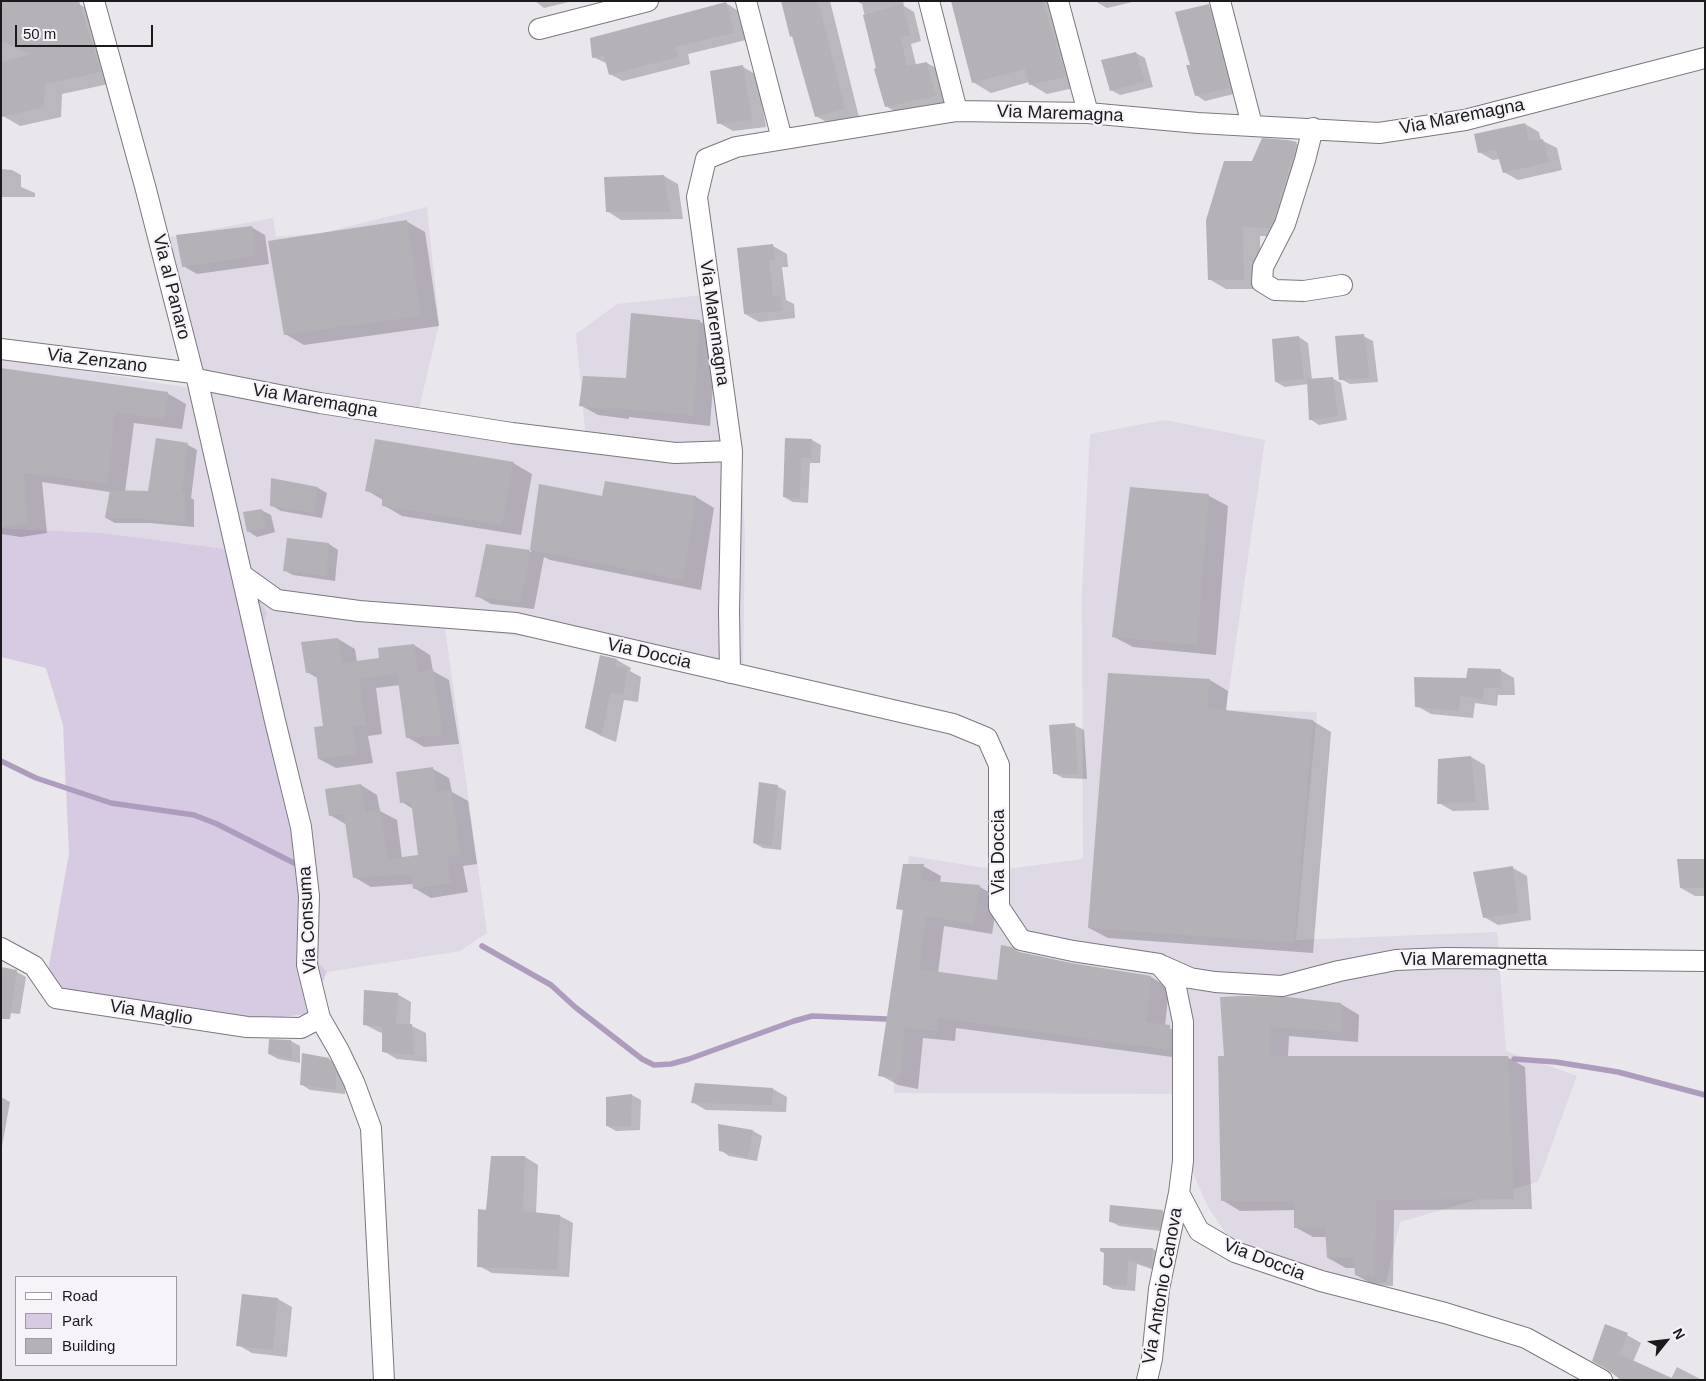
<!DOCTYPE html>
<style>
body{margin:0}
#map{position:relative;width:1706px;height:1381px;overflow:hidden;background:#e9e6ec;font-family:Arial,sans-serif}
canvas{display:block}
.frame{position:absolute;inset:0;border:2px solid #1b1a1d;pointer-events:none}
.legend{position:absolute;left:15px;top:1276px;width:162px;height:90px;box-sizing:border-box;background:#f6f3f9;border:1px solid #9e9ca1;margin:0;padding:6px 9px;list-style:none;font-size:15px;color:#1b1a1d}
.legend li{display:flex;align-items:center;gap:10px;height:25px}
.legend b{width:25px;border:1px solid #9e9ca1}
.north{position:absolute;left:1641px;top:1316px;width:50px;height:50px;-webkit-text-stroke:4px #f6f3f9;paint-order:stroke;rotate:61deg;font-size:14px;font-weight:700;line-height:20px;text-align:center;color:#1b1a1d}
.north::after{content:'';display:block;margin:auto;width:18px;height:22px;background:#1b1a1d;clip-path:polygon(50% 0,100% 100%,50% 72%,0 100%)}
.scale{position:absolute;left:15px;top:25px;width:138px;height:22px;box-sizing:border-box;border:2px solid #1b1a1d;border-top:0;padding-left:6px;font-size:15px;line-height:18px;white-space:nowrap;color:#1b1a1d;-webkit-text-stroke:4px #f6f3f9;paint-order:stroke}
</style>
<div id="map">
<canvas width="1706" height="1381"></canvas>
<div class="frame"></div>
<ul class="legend">
<li><b style="height:6px;background:#fff"></b>Road</li>
<li><b style="height:14px;background:#d7cbe3"></b>Park</li>
<li><b style="height:14px;background:#b4b1b7"></b>Building</li>
</ul>
<div class="north">N</div>
<div class="scale">50 m</div>
</div>
<script>
const g = document.querySelector('canvas').getContext('2d');
g.lineJoin = 'round';
function fill(path, color) {
  g.fillStyle = color;
  g.fill(path, 'evenodd');
}
function stroke(path, color, width, dash) {
  g.strokeStyle = color;
  g.lineWidth = width;
  g.lineCap = dash ? 'butt' : 'round';
  g.setLineDash(dash || []);
  g.stroke(path);
}
function write(font, color, halo, rows, align = 'center') {
  g.font = font + ' Arial,sans-serif';
  g.lineWidth = 4.5;
  g.setLineDash([]);
  g.textBaseline = 'middle';
  g.strokeStyle = halo;
  g.fillStyle = color;
  for (const [text, x, y, turn = 0] of rows) {
    g.save();
    g.translate(x, y);
    g.rotate((+turn || 0) * Math.PI / 180);
    g.textAlign = isNaN(turn) ? turn : align;
    if (halo) g.strokeText(text, 0, 0);
    g.fillText(text, 0, 0);
    g.restore();
  }
}
const built = new Path2D(`
 M 427,207 L 439,324 L 416,421 L 587,450 L 576,334 L 617,304 L 714,294 L 740,453 L 745,533 L 743,675 L 582,636 L 529,637 L 445,628 L 487,933 L 460,951 L 327,972 L 299,937 L 300,922 L 295,837 L 234,550 L 102,533 L 1,528 L 1,358 L 203,390 L 154,240 L 273,218 L 276,237 L 322,233 Z
 M 1165,420 L 1265,440 L 1226,710 L 1317,712 L 1296,940 L 1497,932 L 1506,1051 L 1577,1076 L 1538,1182 L 1400,1222 L 1386,1282 L 1352,1287 L 1241,1256 L 1208,1207 L 1186,1157 L 1181,1094 L 894,1093 L 894,982 L 909,856 L 999,870 L 1083,859 L 1082,590 L 1090,434 Z`);
const green = new Path2D(`
 M 1,528 L 102,533 L 234,550 L 267,614 L 258,640 L 295,837 L 300,922 L 299,937 L 327,972 L 309,1014 L 189,1027 L 45,988 L 69,853 L 63,725 L 46,668 L 1,657 Z`);
const shadow = new Path2D(`
 M 1,1 L 79,4 L 96,14 L 118,82 L 62,94 L 61,117 L 20,126 L 3,116 Z
 M 535,1 L 573,1 L 544,8 Z
 M 782,1 L 830,1 L 859,117 L 830,124 L 816,116 L 793,37 L 791,36 Z
 M 856,1 L 903,1 L 904,6 L 914,12 L 921,41 L 911,44 L 916,65 L 927,63 L 938,69 L 946,102 L 897,113 L 886,106 L 862,4 Z
 M 952,1 L 1057,1 L 1083,86 L 1047,94 L 1030,84 L 1029,82 L 991,93 L 973,82 Z
 M 1098,1 L 1137,1 L 1107,8 L 1098,3 Z
 M 726,3 L 738,11 L 746,40 L 688,54 L 690,64 L 623,81 L 610,74 L 608,64 L 593,57 Z
 M 1208,6 L 1218,11 L 1238,93 L 1205,101 L 1196,95 L 1191,65 Z
 M 1136,53 L 1145,58 L 1153,87 L 1120,95 L 1111,90 Z
 M 743,67 L 757,75 L 766,127 L 733,131 L 719,123 Z
 M 1525,124 L 1539,132 L 1541,140 L 1557,148 L 1562,170 L 1518,180 L 1504,172 L 1500,159 L 1493,160 L 1479,152 Z
 M 1287,141 L 1297,144 L 1314,153 L 1287,237 L 1260,236 L 1261,289 L 1226,289 L 1209,279 L 1252,162 Z
 M 1,169 L 12,170 L 21,175 L 21,187 L 35,193 L 35,197 L 1,197 Z
 M 664,176 L 678,184 L 683,219 L 621,220 L 607,211 Z
 M 406,221 L 425,232 L 439,326 L 304,345 L 285,334 Z
 M 251,227 L 265,235 L 269,264 L 197,274 L 183,266 Z
 M 773,246 L 787,254 L 788,267 L 782,267 L 786,300 L 794,304 L 795,318 L 759,322 L 745,314 Z
 M 699,321 L 717,331 L 710,426 L 629,417 L 629,419 L 598,415 L 580,405 L 627,380 Z
 M 1363,336 L 1373,341 L 1378,382 L 1350,384 L 1341,379 Z
 M 1299,337 L 1308,343 L 1312,380 L 1332,378 L 1341,383 L 1347,420 L 1319,425 L 1310,419 L 1308,384 L 1285,387 L 1276,382 Z
 M 1,371 L 167,393 L 186,404 L 182,429 L 134,423 L 125,492 L 149,493 L 188,445 L 197,450 L 191,498 L 194,500 L 194,527 L 149,523 L 115,523 L 106,518 L 110,492 L 42,482 L 47,533 L 21,537 L 1,534 Z
 M 787,439 L 812,440 L 821,445 L 820,463 L 810,463 L 808,503 L 793,502 L 784,497 Z
 M 513,463 L 532,474 L 521,535 L 402,516 L 383,505 L 383,500 L 366,490 Z
 M 540,485 L 603,498 L 696,497 L 714,508 L 701,590 L 550,560 L 544,557 L 534,609 L 491,604 L 477,596 L 487,545 L 531,552 Z
 M 318,488 L 327,493 L 322,518 L 281,511 L 271,505 Z
 M 1209,496 L 1228,506 L 1216,655 L 1133,647 L 1114,637 Z
 M 261,510 L 271,515 L 275,532 L 257,537 L 248,531 Z
 M 288,539 L 329,544 L 338,550 L 335,581 L 293,575 L 284,570 Z
 M 338,639 L 355,649 L 357,662 L 380,659 L 414,645 L 430,655 L 433,671 L 449,680 L 459,744 L 424,747 L 407,737 L 400,685 L 376,688 L 382,734 L 368,736 L 373,763 L 336,768 L 319,759 L 325,727 L 319,679 L 307,672 Z
 M 601,656 L 617,660 L 631,668 L 630,671 L 641,677 L 638,702 L 624,700 L 616,742 L 601,736 L 587,728 Z
 M 1500,670 L 1514,678 L 1515,695 L 1498,695 L 1497,706 L 1475,703 L 1473,718 L 1431,714 L 1417,706 L 1467,679 Z
 M 1210,680 L 1228,691 L 1226,712 L 1313,721 L 1331,732 L 1313,953 L 1108,938 L 1089,928 Z
 M 1074,725 L 1084,730 L 1087,779 L 1063,778 L 1054,773 Z
 M 1471,757 L 1485,765 L 1489,810 L 1453,811 L 1439,803 Z
 M 433,769 L 449,778 L 452,792 L 468,801 L 477,864 L 463,866 L 468,892 L 431,898 L 414,888 L 413,884 L 371,887 L 354,877 L 347,825 L 330,815 L 361,785 L 377,795 L 380,811 L 397,820 L 402,858 L 420,856 L 413,809 L 402,802 Z
 M 777,786 L 786,791 L 781,850 L 763,848 L 754,843 Z
 M 1705,860 L 1705,896 L 1695,896 L 1681,888 Z
 M 923,866 L 941,876 L 940,883 L 980,887 L 998,897 L 992,934 L 944,926 L 938,973 L 998,981 L 1020,953 L 1070,964 L 1151,977 L 1169,988 L 1165,1026 L 1187,1037 L 1187,1059 L 956,1028 L 955,1041 L 923,1038 L 918,1089 L 898,1085 L 880,1075 L 904,911 L 898,908 Z
 M 1513,868 L 1527,876 L 1531,920 L 1498,925 L 1484,917 Z
 M 1,968 L 17,972 L 26,977 L 20,1014 L 1,1012 Z
 M 397,994 L 411,1002 L 410,1025 L 426,1033 L 427,1062 L 397,1059 L 383,1051 L 383,1033 L 379,1032 L 364,1024 Z
 M 1221,998 L 1341,1004 L 1359,1015 L 1358,1042 L 1289,1036 L 1288,1057 L 1507,1057 L 1525,1067 L 1532,1209 L 1394,1210 L 1393,1286 L 1374,1285 L 1356,1275 L 1356,1268 L 1346,1268 L 1328,1258 L 1327,1237 L 1313,1237 L 1295,1227 L 1295,1210 L 1240,1211 L 1222,1200 L 1225,1057 Z
 M 291,1041 L 300,1046 L 300,1063 L 278,1059 L 269,1054 Z
 M 329,1059 L 338,1065 L 345,1078 L 345,1094 L 310,1090 L 301,1084 Z
 M 773,1089 L 787,1097 L 786,1112 L 706,1110 L 692,1102 Z
 M 632,1095 L 641,1100 L 640,1130 L 616,1131 L 607,1126 L 607,1098 Z
 M 1,1097 L 10,1102 L 1,1152 Z
 M 719,1126 L 753,1131 L 762,1136 L 757,1161 L 729,1156 L 720,1150 Z
 M 525,1157 L 538,1165 L 536,1214 L 560,1216 L 573,1223 L 569,1277 L 492,1273 L 479,1266 L 487,1211 Z
 M 1111,1206 L 1163,1212 L 1172,1217 L 1169,1232 L 1119,1226 L 1110,1221 Z
 M 1153,1249 L 1162,1254 L 1160,1272 L 1137,1264 L 1135,1291 L 1113,1289 L 1104,1284 L 1105,1253 L 1101,1250 Z
 M 278,1299 L 292,1307 L 287,1357 L 252,1353 L 238,1345 Z
 M 1627,1335 L 1641,1343 L 1633,1362 L 1671,1379 L 1677,1367 L 1702,1380 L 1624,1380 L 1593,1360 Z`);
const stream = new Path2D(`
 M 1,761 L 36,778 L 111,803 L 194,815 L 217,824 L 294,863
 M 482,946 L 551,985 L 575,1007 L 642,1059 L 654,1065 L 671,1064 L 689,1059 L 794,1021 L 812,1016 L 887,1019
 M 1514,1059 L 1556,1062 L 1618,1072 L 1705,1095`);
const building = new Path2D(`
 M 1,1 L 79,1 L 101,72 L 45,84 L 44,107 L 1,117 L 1,62 L 30,54 L 1,41 Z
 M 781,1 L 818,1 L 845,109 L 815,117 L 792,36 L 790,37 Z
 M 951,1 L 1043,1 L 1066,77 L 1029,85 L 1025,69 L 972,83 Z
 M 726,2 L 734,33 L 675,47 L 678,57 L 609,75 L 604,56 L 592,58 L 590,38 Z
 M 902,4 L 911,35 L 901,38 L 907,66 L 927,62 L 936,96 L 885,107 L 874,69 L 876,68 L 863,15 Z
 M 1209,4 L 1230,88 L 1195,96 L 1186,65 L 1190,65 L 1175,12 Z
 M 1136,52 L 1145,82 L 1110,91 L 1101,60 Z
 M 743,65 L 752,120 L 717,124 L 710,71 Z
 M 1525,123 L 1529,141 L 1543,139 L 1549,162 L 1503,173 L 1496,150 L 1478,153 L 1474,134 Z
 M 1262,138 L 1288,140 L 1297,142 L 1274,219 L 1270,228 L 1243,227 L 1244,280 L 1208,280 L 1206,220 L 1224,161 L 1252,161 Z
 M 664,175 L 670,212 L 606,212 L 604,177 Z
 M 407,220 L 421,316 L 284,335 L 268,241 Z
 M 252,226 L 256,256 L 182,267 L 176,235 Z
 M 773,244 L 775,259 L 769,260 L 773,296 L 780,295 L 782,311 L 744,314 L 737,248 Z
 M 631,313 L 700,320 L 693,416 L 612,408 L 611,410 L 579,406 L 583,376 L 626,378 Z
 M 1364,334 L 1370,378 L 1339,380 L 1335,336 Z
 M 1299,336 L 1304,379 L 1275,382 L 1272,339 Z
 M 1,368 L 168,392 L 164,419 L 115,413 L 107,484 L 24,473 L 28,523 L 1,527 Z
 M 1333,377 L 1338,416 L 1309,420 L 1307,379 Z
 M 156,438 L 188,443 L 182,493 L 185,493 L 185,523 L 139,519 L 105,518 L 110,490 L 148,491 Z
 M 785,438 L 812,439 L 811,458 L 801,458 L 800,498 L 783,497 Z
 M 375,439 L 514,462 L 502,525 L 382,506 L 382,495 L 365,491 Z
 M 271,478 L 318,487 L 314,513 L 270,506 Z
 M 605,481 L 696,496 L 683,580 L 530,550 L 539,484 L 602,496 Z
 M 1130,487 L 1209,494 L 1197,645 L 1112,637 Z
 M 262,509 L 266,528 L 247,532 L 243,512 Z
 M 287,538 L 329,543 L 326,576 L 283,571 Z
 M 486,544 L 530,550 L 521,602 L 475,597 Z
 M 338,638 L 342,663 L 379,658 L 378,648 L 414,644 L 418,672 L 433,669 L 443,735 L 406,738 L 397,673 L 359,679 L 366,725 L 352,727 L 357,754 L 318,759 L 314,727 L 323,726 L 316,672 L 306,673 L 301,642 Z
 M 600,655 L 617,659 L 615,666 L 627,668 L 624,694 L 610,693 L 602,735 L 585,728 Z
 M 1468,668 L 1501,669 L 1501,688 L 1484,688 L 1483,699 L 1461,696 L 1459,711 L 1415,707 L 1414,677 L 1466,678 Z
 M 1108,673 L 1210,679 L 1207,708 L 1313,720 L 1294,943 L 1088,928 Z
 M 1075,723 L 1078,774 L 1053,774 L 1049,725 Z
 M 1471,756 L 1476,802 L 1437,804 L 1438,759 Z
 M 433,767 L 437,792 L 451,790 L 461,855 L 447,857 L 451,883 L 413,889 L 411,874 L 353,878 L 344,814 L 329,816 L 325,789 L 361,784 L 366,812 L 380,809 L 388,859 L 418,855 L 411,801 L 400,803 L 396,772 Z
 M 759,782 L 778,785 L 772,846 L 753,843 Z
 M 1677,859 L 1705,859 L 1705,888 L 1680,888 Z
 M 903,864 L 924,864 L 921,880 L 980,885 L 974,924 L 926,917 L 919,969 L 997,980 L 1001,945 L 1011,947 L 1019,952 L 1071,963 L 1151,976 L 1147,1022 L 1170,1025 L 1169,1050 L 938,1018 L 937,1031 L 905,1028 L 900,1079 L 878,1076 L 903,910 L 896,909 Z
 M 1513,866 L 1518,913 L 1483,918 L 1473,872 Z
 M 1,967 L 17,970 L 10,1019 L 1,1019 Z
 M 364,990 L 398,993 L 396,1024 L 412,1024 L 414,1055 L 382,1052 L 382,1027 L 363,1025 Z
 M 1243,996 L 1287,997 L 1341,1003 L 1341,1032 L 1271,1027 L 1270,1056 L 1508,1056 L 1514,1199 L 1376,1200 L 1375,1277 L 1355,1275 L 1354,1257 L 1327,1258 L 1325,1227 L 1294,1228 L 1294,1201 L 1221,1201 L 1218,1056 L 1224,1056 L 1220,997 Z
 M 269,1039 L 291,1040 L 292,1059 L 268,1054 Z
 M 302,1053 L 329,1058 L 336,1072 L 336,1090 L 300,1085 Z
 M 695,1083 L 773,1088 L 772,1105 L 691,1103 Z
 M 632,1094 L 631,1126 L 606,1126 L 606,1097 Z
 M 718,1124 L 753,1130 L 748,1157 L 719,1151 Z
 M 491,1156 L 525,1156 L 523,1211 L 560,1215 L 557,1270 L 477,1267 L 478,1209 L 486,1210 Z
 M 1110,1205 L 1163,1210 L 1160,1228 L 1109,1222 Z
 M 1100,1248 L 1153,1248 L 1151,1267 L 1128,1260 L 1127,1286 L 1103,1285 L 1104,1253 L 1100,1251 Z
 M 242,1294 L 278,1298 L 273,1350 L 236,1346 Z
 M 1605,1324 L 1628,1333 L 1619,1354 L 1676,1380 L 1621,1380 L 1608,1370 L 1592,1361 Z`);
const minor = new Path2D(`
 M 94,1 L 145,186 L 193,373 L 197,379 L 275,721 L 301,827 L 309,896 L 307,965 L 320,1018 L 339,1051 L 354,1082 L 371,1128 L 384,1380
 M 746,1 L 782,139
 M 929,1 L 957,111
 M 1058,1 L 1088,113
 M 1220,1 L 1252,125
 M 539,29 L 648,1
 M 1313,128 L 1305,160 L 1285,224 L 1263,267 L 1262,282 L 1275,290 L 1304,291 L 1342,285
 M 1,349 L 193,373
 M 197,379 L 320,403 L 512,433 L 675,453 L 732,451
 M 242,575 L 277,600 L 359,611 L 516,623 L 953,724 L 987,738 L 999,765 L 999,907 L 1021,940 L 1073,951 L 1159,964 L 1175,983 L 1183,1022 L 1183,1161 L 1179,1193 L 1199,1231 L 1235,1252 L 1321,1281 L 1445,1313 L 1526,1338 L 1602,1380
 M 730,673 L 729,612 L 732,451 L 697,197 L 706,159 L 736,147 L 957,111 L 1088,113 L 1198,123 L 1379,133 L 1465,120 L 1705,58
 M 1,948 L 34,966 L 56,998 L 247,1027 L 301,1028 L 320,1018
 M 1163,966 L 1190,978 L 1215,982 L 1282,986 L 1339,971 L 1396,960 L 1446,958 L 1705,961
 M 1147,1380 L 1152,1359 L 1159,1289 L 1179,1193`);
const streetNames = [
 ["Via Maremagna",1060,114,2],
 ["Via Maremagna",1462,117,-11],
 ["Via al Panaro",171,287,76],
 ["Via Maremagna",714,323,82],
 ["Via Zenzano",97,361,7],
 ["Via Maremagna",315,401,10],
 ["Via Doccia",649,654,13],
 ["Via Doccia",999,852,-90],
 ["Via Consuma",308,920,-93],
 ["Via Maremagnetta",1474,960],
 ["Via Maglio",151,1013,9],
 ["Via Doccia",1264,1260,21],
 ["Via Antonio Canova",1163,1286,-80]
];
fill(built, '#dfd8e5');
fill(green, '#d7cbe3');
fill(shadow, '#0003');
stroke(stream, '#ae9cbf', 5.5);
fill(building, '#b4b1b7');
stroke(minor, '#7b787e', 22);
stroke(minor, '#fff', 20);
write('18px', '#1b1a1d', '#f6f3f9', streetNames);
</script>
